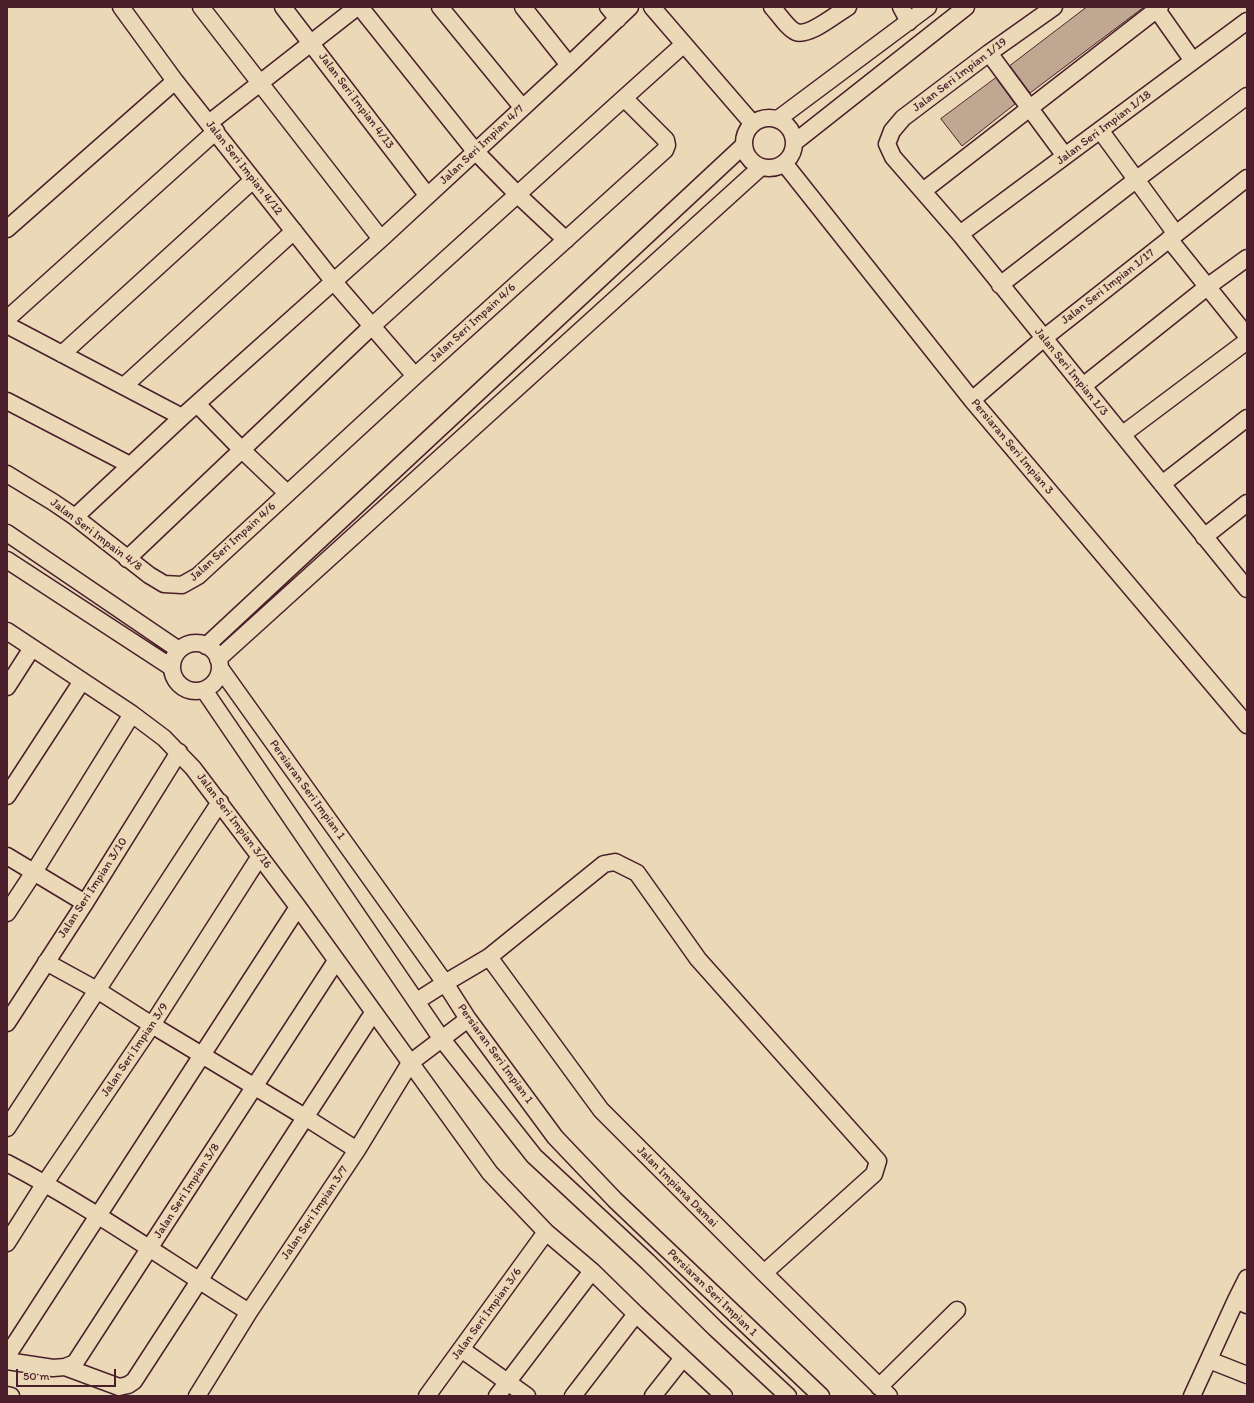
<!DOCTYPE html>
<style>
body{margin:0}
#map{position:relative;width:1254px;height:1403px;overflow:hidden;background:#ebd8b6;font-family:Itim,sans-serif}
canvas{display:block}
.frame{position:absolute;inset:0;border:8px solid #4a1f2b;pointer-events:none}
.scale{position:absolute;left:16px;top:1369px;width:100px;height:18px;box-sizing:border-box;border:2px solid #4a1f2b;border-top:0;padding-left:5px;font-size:12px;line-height:14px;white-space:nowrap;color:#4a1f2b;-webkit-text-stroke:3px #ebd8b6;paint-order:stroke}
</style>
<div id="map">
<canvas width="1254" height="1403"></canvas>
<div class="frame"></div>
<div class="scale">50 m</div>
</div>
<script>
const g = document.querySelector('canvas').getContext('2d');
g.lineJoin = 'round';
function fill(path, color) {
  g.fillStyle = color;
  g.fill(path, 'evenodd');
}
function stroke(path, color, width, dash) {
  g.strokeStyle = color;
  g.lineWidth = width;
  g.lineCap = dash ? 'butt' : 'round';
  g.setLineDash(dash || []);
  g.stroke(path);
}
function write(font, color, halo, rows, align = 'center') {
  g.font = font + ' Itim,sans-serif';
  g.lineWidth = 3;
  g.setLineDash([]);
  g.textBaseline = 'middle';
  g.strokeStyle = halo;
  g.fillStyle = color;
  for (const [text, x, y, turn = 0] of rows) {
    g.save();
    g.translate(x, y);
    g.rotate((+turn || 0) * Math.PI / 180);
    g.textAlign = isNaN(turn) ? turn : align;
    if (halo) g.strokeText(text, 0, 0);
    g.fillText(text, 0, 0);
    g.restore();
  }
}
const building = new Path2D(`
 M 1087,7 L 1144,7 L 1030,93 L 1010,66 Z
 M 996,78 L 1015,104 L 962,146 L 941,119 Z`);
const minor = new Path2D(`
 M 121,7 L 175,81 L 334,282 L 415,376
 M 201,7 L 381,239
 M 283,7 L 427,195
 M 360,7 L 475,151 L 518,195 L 566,240
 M 440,7 L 522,107
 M 523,7 L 569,65
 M 608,7 L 618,19
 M 652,7 L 753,124
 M 772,7 C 778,13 788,29 796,32 C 809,37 836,14 848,7
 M 901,7 L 909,22
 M 1054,7 L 989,53 L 903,118 L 892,131 L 887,144 L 893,157 L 960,234 L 1247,589
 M 1155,7 L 1193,61
 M 989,53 L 1065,156
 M744 143a25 25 0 1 1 50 0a25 25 0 1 1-50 0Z
 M 778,119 L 928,7
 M 209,123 L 357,7
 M 1100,130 L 1176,234
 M 795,142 L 966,7
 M 784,163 L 972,400 L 1247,725
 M 923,191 L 1160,7
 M 7,229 L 175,81
 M 960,234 L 1247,21
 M 1169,239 L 1247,336
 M 1000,285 L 1137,179 L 1247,96
 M 7,319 L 216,131
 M 7,325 L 182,417
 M 62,354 L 253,180
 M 124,386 L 294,231
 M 1083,386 L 1207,287 L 1247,258
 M 972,400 L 1044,338 L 1247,178
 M 7,401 L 130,465
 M 197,404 L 241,449 L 287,493
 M 1123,434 L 1247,341
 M 7,474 L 53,502 L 75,517 L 149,575 L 164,584 L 182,585 L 198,576 L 415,376 L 665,150 L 667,145 L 666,140 L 624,98 L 684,44
 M 1162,484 L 1247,418
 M 75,517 L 182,417 L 381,239 L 569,65 L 630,7
 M 7,533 L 179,650
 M 1204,537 L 1247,503
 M 127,559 L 371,327 L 624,98
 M 7,560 L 171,667
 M 7,631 L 132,714 L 164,738 L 193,768 L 298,907 L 490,1173 L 546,1232 L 592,1271 L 636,1314 L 724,1396
 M172 667a24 24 0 1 1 48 0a24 24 0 1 1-48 0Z
 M 206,646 L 744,145
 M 218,659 L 761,167
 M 220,668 L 445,983 L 468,1019 L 555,1137 L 615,1200 L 821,1396
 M 7,687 L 32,648
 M 204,690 L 441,1038 L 534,1156 L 648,1262 L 715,1328 L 788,1396
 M 7,796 L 82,681
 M 7,856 L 85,903
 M 7,913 L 34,872 L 132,714
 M 489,957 L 601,1110 L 764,1273 L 889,1396
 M 46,962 L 97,990 L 152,1025 L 305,1117 L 357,1150
 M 417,1001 L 445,983 L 489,957 L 604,864 L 615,862 L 637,873 L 698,959 L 878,1161 L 874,1174 L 764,1273
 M 7,1023 L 85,903 L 179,752
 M 7,1128 L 220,802
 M 7,1163 C 91,1207 168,1262 249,1312
 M 7,1243 L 45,1183 L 152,1025 L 260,856
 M 1247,1278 L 1236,1300 L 1247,1305
 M 461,1349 L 527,1396
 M 7,1356 L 298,907
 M 1209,1360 L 1247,1375
 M 7,1361 L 53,1368 L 65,1367 L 75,1363 C 162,1229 248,1095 336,961
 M 65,1367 L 119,1387 L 128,1385 L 134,1381 L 373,1013
 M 879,1387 L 957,1310
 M 7,1395 L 11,1396
 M 197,1396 L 249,1312 L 357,1150 L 410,1063 L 468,1019
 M 427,1396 L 546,1232
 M 497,1396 L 592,1271
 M 573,1396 L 636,1314
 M 653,1396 L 683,1358
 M 1192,1396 L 1236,1300`);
const streetNames = [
 ["Jalan Seri Impian 1/19",960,75,-37],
 ["Jalan Seri Impian 4/13",356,101,53],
 ["Jalan Seri Impian 1/18",1104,128,-37],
 ["Jalan Seri Impian 4/7",482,145,-43],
 ["Jalan Seri Impian 4/12",244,168,52],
 ["Jalan Seri Impian 1/17",1108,287,-38],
 ["Jalan Seri Impain 4/6",473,323,-42],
 ["Jalan Seri Impian 1/3",1071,372,51],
 ["Persiaran Seri Impian 3",1012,447,50],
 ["Jalan Seri Impain 4/8",96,535,37],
 ["Jalan Seri Impain 4/6",233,542,-42],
 ["Persiaran Seri Impian 1",307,790,54],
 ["Jalan Seri Impian 3/16",234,821,53],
 ["Jalan Seri Impian 3/10",93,888,-57],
 ["Jalan Seri Impian 3/9",135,1050,-56],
 ["Persiaran Seri Impian 1",495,1054,54],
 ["Jalan Impiana Damai",677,1187,45],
 ["Jalan Seri Impian 3/8",187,1191,-57],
 ["Jalan Seri Impian 3/7",315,1213,-56],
 ["Persiaran Seri Impian 1",712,1293,44],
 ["Jalan Seri Impian 3/6",487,1314,-54]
];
fill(building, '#c0a791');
stroke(building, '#4a1f2b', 1);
stroke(minor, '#4a1f2b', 19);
stroke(minor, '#ebd8b6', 16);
write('12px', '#4a1f2b', '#ebd8b6', streetNames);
</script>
